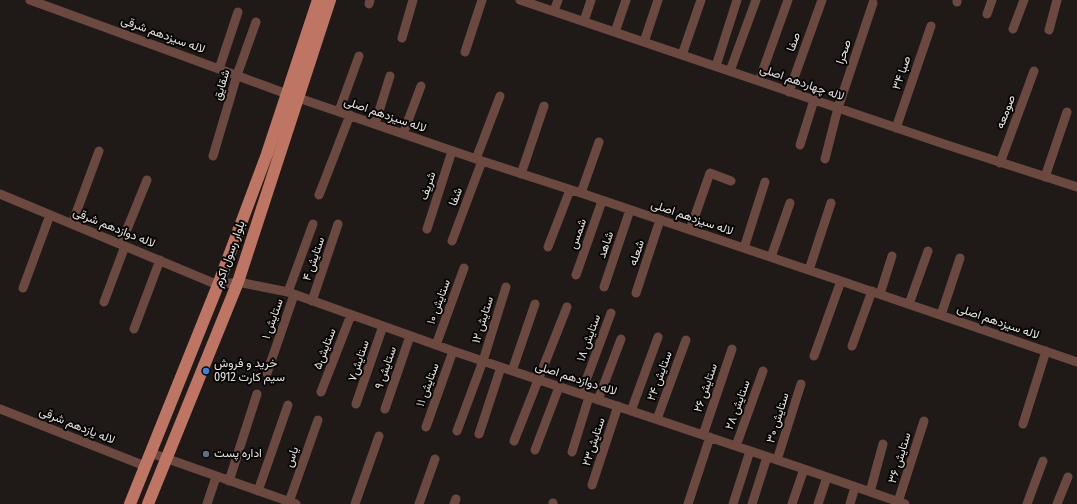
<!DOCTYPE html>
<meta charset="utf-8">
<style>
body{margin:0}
canvas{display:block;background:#1f1a18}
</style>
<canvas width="1077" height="504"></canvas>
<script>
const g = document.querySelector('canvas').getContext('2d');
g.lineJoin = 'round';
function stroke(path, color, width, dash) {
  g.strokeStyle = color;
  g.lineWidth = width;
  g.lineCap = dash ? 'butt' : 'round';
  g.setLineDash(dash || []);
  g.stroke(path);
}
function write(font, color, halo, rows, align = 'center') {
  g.font = font + ' "Fira Sans Condensed",Vazirmatn,sans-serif';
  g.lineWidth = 4;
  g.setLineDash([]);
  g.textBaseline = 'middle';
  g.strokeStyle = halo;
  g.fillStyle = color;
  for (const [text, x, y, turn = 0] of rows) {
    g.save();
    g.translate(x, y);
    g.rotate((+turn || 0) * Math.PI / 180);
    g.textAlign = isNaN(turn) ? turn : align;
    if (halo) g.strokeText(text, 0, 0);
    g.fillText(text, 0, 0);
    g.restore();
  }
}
const minor = new Path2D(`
 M 30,0 L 219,69 L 287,94 L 482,161 L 581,193 L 841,281 L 1077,362
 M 520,0 L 944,144 L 1077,187
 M 957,2 L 957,0
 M 369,4 L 370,0
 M 554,11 L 558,0
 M 987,14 L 992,0
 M 584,21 L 591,0
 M 1013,29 L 1024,0
 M 1049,30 L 1057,0
 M 615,32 L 626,0
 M 402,38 L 413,0
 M 644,42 L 658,0
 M 465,52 L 482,0
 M 682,55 L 701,0
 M 716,66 L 737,0
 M 219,69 L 238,12
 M 730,71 L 756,0
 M 759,81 L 788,0
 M 789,92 L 822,0
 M 339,111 L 359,56
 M 375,124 L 390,76
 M 896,128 L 931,26
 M 403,134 L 421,86
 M 800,145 L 814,100
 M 213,156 L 237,75 L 256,22
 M 476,159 L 500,96
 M 825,159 L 838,108 L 873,3
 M 1000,163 L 1034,71
 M 521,174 L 544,106
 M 1045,177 L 1067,112
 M 581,193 L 599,142
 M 0,194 L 218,285 L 238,282 L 288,292 L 453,351 L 804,469 L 905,504
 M 319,195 L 350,115
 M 72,224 L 99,151
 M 427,229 L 452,151
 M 690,230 L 710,173 L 731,181
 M 452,241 L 482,161
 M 121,244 L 147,180
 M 548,247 L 570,190
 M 744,248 L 765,182
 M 771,257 L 790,203
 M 809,270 L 831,203
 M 576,275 L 602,201
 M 604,287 L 630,210
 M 23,288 L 50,215
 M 288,292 L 313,224
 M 636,293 L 660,220
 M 880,294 L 892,256
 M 312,301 L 338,224
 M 104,302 L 125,246
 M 909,304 L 928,251
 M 941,315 L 960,258
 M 134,329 L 160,260
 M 436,345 L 464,268
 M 852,346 L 872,291
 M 814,356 L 841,281
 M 512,371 L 535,304
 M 267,373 L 294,295
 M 321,392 L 351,315
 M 581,394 L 611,313
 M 598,400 L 621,339
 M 356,404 L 383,326
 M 0,409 L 145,466
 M 385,409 L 410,336
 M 631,411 L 658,337
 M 657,419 L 686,340
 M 1023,424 L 1046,351
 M 426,427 L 453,351
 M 457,431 L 483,361 L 506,287
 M 479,434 L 501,367
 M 703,435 L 732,349
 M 514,441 L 567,307
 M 736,446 L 763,371
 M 535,450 L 559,387
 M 572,452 L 589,397
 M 151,453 L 296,504
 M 777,460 L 801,384
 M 229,481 L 257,394
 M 592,485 L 618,406
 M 258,491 L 288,405
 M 870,492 L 883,444
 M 289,502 L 318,420
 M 898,502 L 924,421
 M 207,504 L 216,477
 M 355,504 L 379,436
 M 419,504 L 435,459
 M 454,504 L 456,499
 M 553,504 L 553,503
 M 688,504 L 710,437
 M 733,504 L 750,451
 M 752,504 L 767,457
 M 792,504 L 804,469
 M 818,504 L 827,477
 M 850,504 L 855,487
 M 1027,504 L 1043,461
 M 1057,504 L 1068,477`);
const major = new Path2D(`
 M 130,504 L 218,285 L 267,154 L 318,0
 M 148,504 L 238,282 L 330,0`);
const markers = [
 [206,371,4,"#3f7fe0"],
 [206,454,4,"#5c6f8a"]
];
const streetNames = [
 ["لاله سیزدهم شرقی",163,35,20],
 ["صفا",794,42,-70],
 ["صحرا",844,52,-72],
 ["صبا ۳۴",902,73,-71],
 ["لاله چهاردهم اصلی",802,83,19],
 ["شقایق",222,85,-73],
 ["صومعه",1006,112,-69],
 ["لاله سیزدهم اصلی",385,115,19],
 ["شریف",428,186,-72],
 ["شفا",456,197,-69],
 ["لاله سیزدهم اصلی",692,218,19],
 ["لاله دوازدهم شرقی",114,228,22],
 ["شمس",578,234,-71],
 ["شاهد",606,245,-71],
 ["شعله",637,253,-72],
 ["بلوار رسول اکرم",230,254,-70],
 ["ستایش ۴",314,259,-71],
 ["ستایش ۱۰",439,302,-70],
 ["ستایش ۱",273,319,-71],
 ["ستایش ۱۲",483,320,-73],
 ["لاله سیزدهم اصلی",998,322,19],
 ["ستایش ۱۸",589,338,-70],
 ["ستایش۵",325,349,-69],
 ["ستایش۷",359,361,-71],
 ["ستایش ۹",386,368,-71],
 ["ستایش ۲۴",660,376,-70],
 ["لاله دوازدهم اصلی",576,379,18],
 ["ستایش ۱۱",428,385,-70],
 ["ستایش ۲۶",706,388,-71],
 ["ستایش ۲۸",738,405,-70],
 ["ستایش ۳۰",778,418,-73],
 ["لاله یازدهم شرقی",77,426,22],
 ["ستایش۲۳",594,442,-72],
 ["یاس",292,457,-71],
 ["ستایش ۳۶",900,458,-73]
];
const poiNames = [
 ["خرید و فروش",214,364],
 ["سیم کارت 0912",214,378],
 ["اداره پست",214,454]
];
stroke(minor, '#6c4940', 9);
stroke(major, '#bf7564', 12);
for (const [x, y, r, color] of markers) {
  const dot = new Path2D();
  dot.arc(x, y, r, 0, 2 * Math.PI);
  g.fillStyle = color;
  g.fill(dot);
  stroke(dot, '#070605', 1.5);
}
write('12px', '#e4e1e0', '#070605', streetNames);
write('12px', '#e4e1e0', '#070605', poiNames, 'left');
</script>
